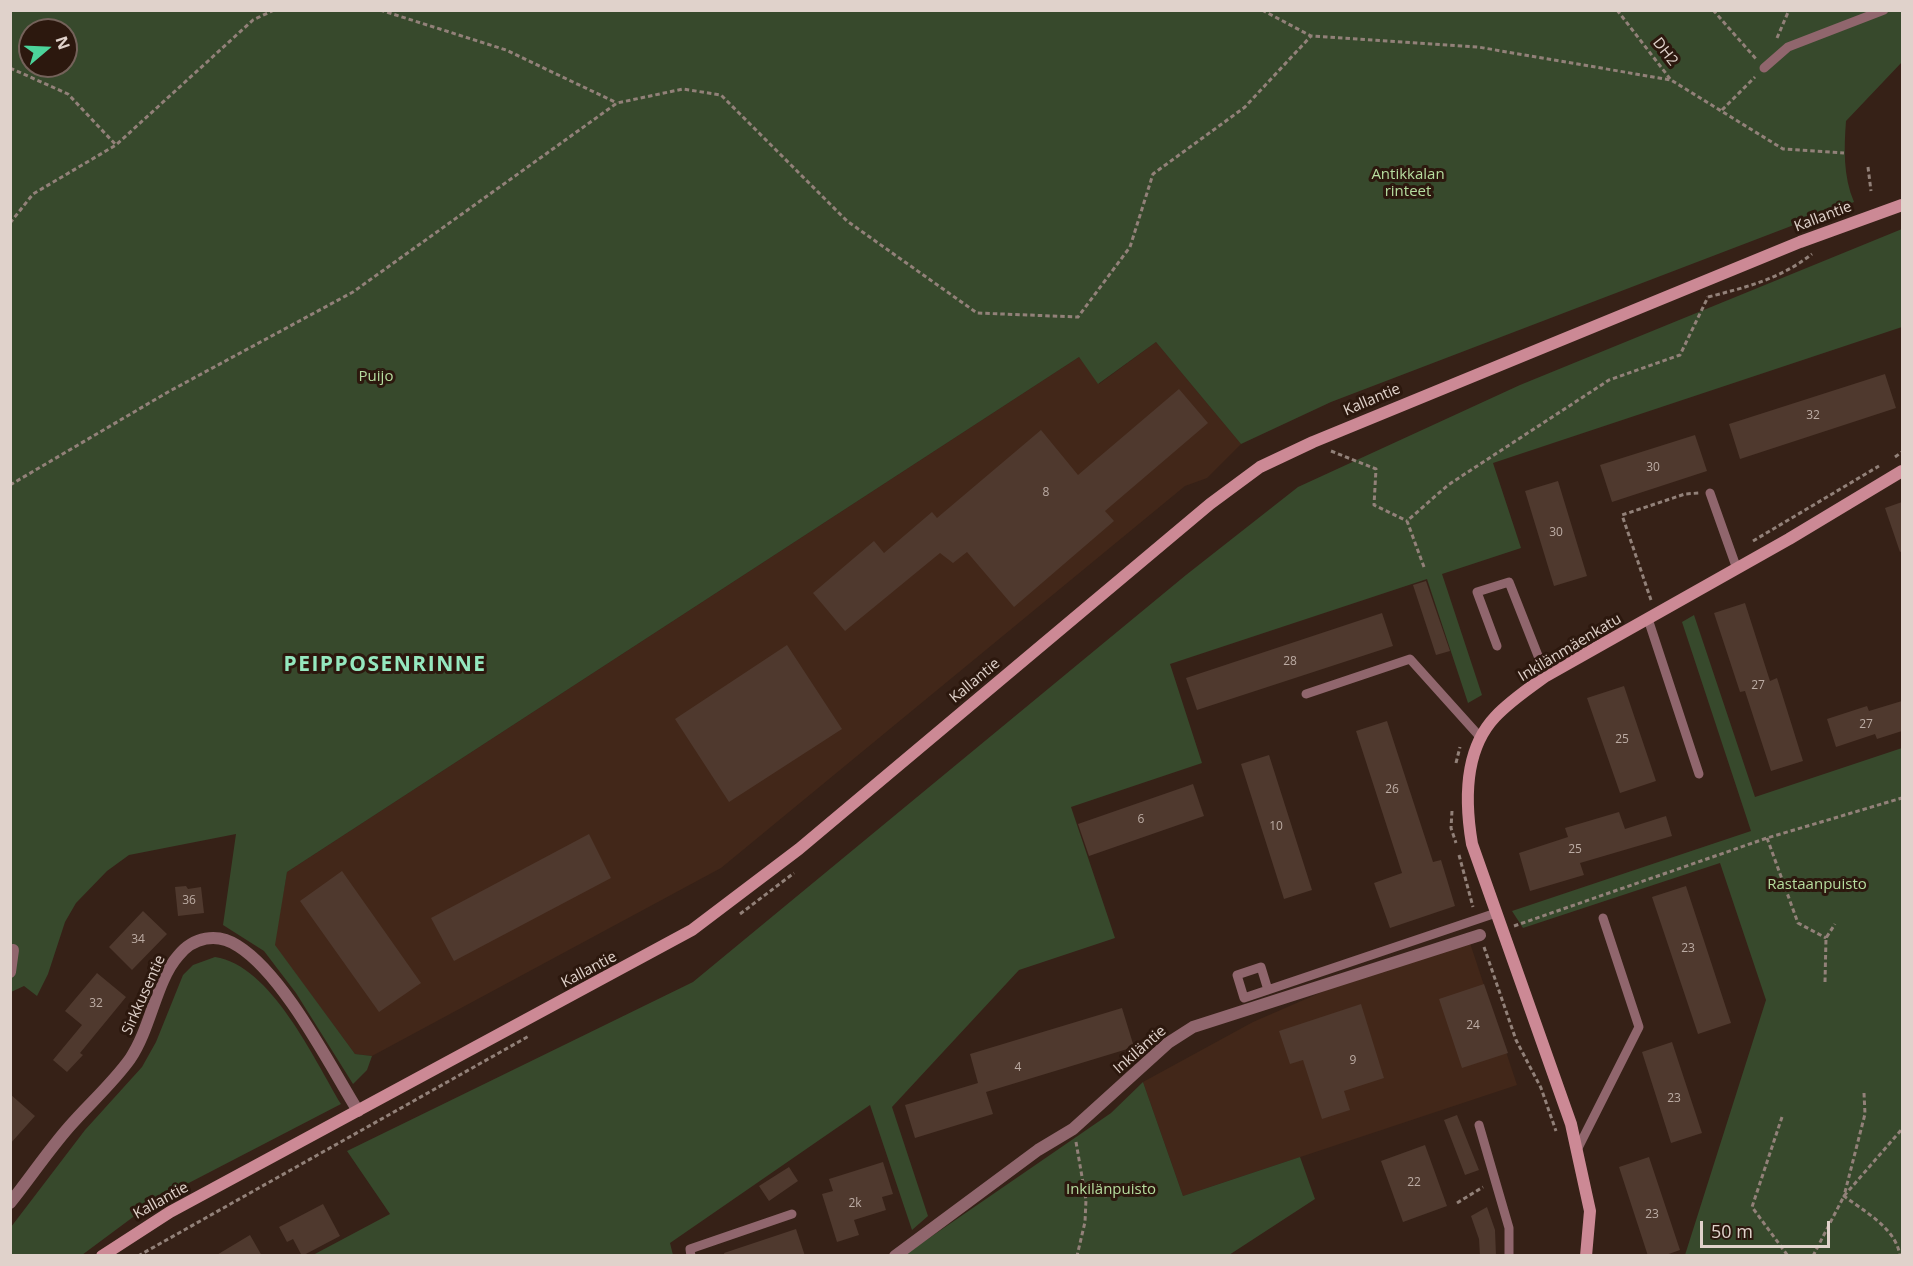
<!DOCTYPE html>
<meta charset="utf-8">
<style>
body{margin:0}
#map{position:relative;width:1913px;height:1266px;overflow:hidden;background:#362117;font-family:"Open Sans",sans-serif}
canvas{display:block}
.frame{position:absolute;inset:0;border:12px solid #e0d2cb;pointer-events:none}
.north{position:absolute;left:18px;top:18px;width:60px;height:60px;box-sizing:border-box;background:#2c180e;border:2px solid #74625a;border-radius:50%;rotate:71deg;font-size:16px;font-weight:700;line-height:24px;text-align:center;color:#e0d2cb}
.north::after{content:'';display:block;margin:auto;width:21px;height:27px;background:#4cd49b;clip-path:polygon(50% 0,100% 100%,50% 72%,0 100%)}
.scale{position:absolute;left:1700px;top:1221px;width:130px;height:27px;box-sizing:border-box;border:3px solid #e0d2cb;border-top:0;padding-left:8px;font-size:18px;line-height:21px;white-space:nowrap;color:#e0d2cb;-webkit-text-stroke:4px #2c180e;paint-order:stroke}
</style>
<div id="map">
<canvas width="1913" height="1266"></canvas>
<div class="frame"></div>
<div class="north">N</div>
<div class="scale">50 m</div>
</div>
<script>
const g = document.querySelector('canvas').getContext('2d');
g.lineJoin = 'round';
function fill(path, color) {
  g.fillStyle = color;
  g.fill(path, 'evenodd');
}
function stroke(path, color, width, dash) {
  g.strokeStyle = color;
  g.lineWidth = width;
  g.lineCap = dash ? 'butt' : 'round';
  g.setLineDash(dash || []);
  g.stroke(path);
}
function write(font, color, halo, rows, align = 'center') {
  g.font = font + ' "Open Sans",sans-serif';
  g.lineWidth = 6;
  g.setLineDash([]);
  g.textBaseline = 'middle';
  g.strokeStyle = halo;
  g.fillStyle = color;
  for (const [text, x, y, turn = 0] of rows) {
    g.save();
    g.translate(x, y);
    g.rotate((+turn || 0) * Math.PI / 180);
    g.textAlign = isNaN(turn) ? turn : align;
    if (halo) g.strokeText(text, 0, 0);
    g.fillText(text, 0, 0);
    g.restore();
  }
}
const built = new Path2D(`
 M 1156,342 L 1241,444 L 1207,478 L 1185,486 L 721,868 L 372,1056 L 355,1054 L 274,945 L 287,872 L 1079,357 L 1099,384 Z
 M 1468,937 L 1517,1085 L 1183,1196 L 1143,1082 L 1253,1022 L 1384,965 Z`);
const green = new Path2D(`
 M 11,11 L 1902,11 L 1902,62 L 1846,121 C 1844,148 1843,176 1854,202 L 1331,402 L 1241,444 L 1156,342 L 1098,384 L 1079,357 L 287,872 L 275,945 L 355,1054 L 372,1056 L 367,1070 L 353,1084 L 296,993 L 264,951 L 223,925 L 236,834 L 129,855 L 107,871 L 76,903 L 65,922 L 48,974 L 37,996 L 24,986 L 11,992 ZM 30,30 L 66,30 L 66,66 L 30,66 Z
 M 1902,229 L 1902,327 L 1493,463 L 1521,548 L 1442,574 L 1482,695 L 1468,703 L 1427,579 L 1170,664 L 1202,763 L 1071,807 L 1115,938 L 1019,970 L 892,1107 L 928,1216 L 912,1230 L 870,1105 L 670,1243 L 673,1255 L 313,1255 L 390,1214 L 347,1151 L 693,982 L 1186,575 L 1298,487 L 1520,385 Z
 M 1694,615 L 1755,797 L 1902,748 L 1902,1255 L 1685,1255 L 1766,1000 L 1720,863 L 1523,928 L 1512,911 L 1751,831 L 1682,622 Z
 M 215,957 C 271,965 314,1059 341,1104 L 156,1200 L 82,1255 L 11,1255 L 11,1227 L 85,1130 L 142,1067 L 156,1042 L 183,975 L 193,965 Z
 M 1143,1082 L 1183,1196 L 1300,1157 L 1315,1199 L 1229,1255 L 903,1256 L 1111,1113 Z`);
const building = new Path2D(`
 M 1885,374 L 1896,408 L 1740,459 L 1729,424 Z
 M 1179,389 L 1208,423 L 1105,511 L 1114,521 L 1014,607 L 967,552 L 953,563 L 940,553 L 845,631 L 813,593 L 874,541 L 884,553 L 932,512 L 937,518 L 1041,430 L 1078,475 Z
 M 1695,435 L 1707,471 L 1612,502 L 1600,465 Z
 M 1558,481 L 1587,576 L 1554,586 L 1525,491 Z
 M 1902,502 L 1902,551 L 1900,552 L 1885,508 Z
 M 1426,581 L 1450,651 L 1436,655 L 1413,585 Z
 M 1745,603 L 1770,681 L 1777,678 L 1803,761 L 1771,771 L 1745,691 L 1740,692 L 1714,613 Z
 M 1382,613 L 1393,646 L 1197,710 L 1186,678 Z
 M 787,645 L 842,729 L 729,802 L 675,719 Z
 M 1624,686 L 1656,781 L 1620,793 L 1587,698 Z
 M 1902,701 L 1902,731 L 1877,739 L 1875,734 L 1836,747 L 1827,719 L 1867,706 L 1869,711 Z
 M 1387,721 L 1433,862 L 1441,860 L 1455,906 L 1390,928 L 1374,883 L 1402,873 L 1356,731 Z
 M 1269,755 L 1312,890 L 1284,899 L 1241,764 Z
 M 1193,784 L 1204,816 L 1089,856 L 1078,824 Z
 M 1619,812 L 1625,829 L 1666,816 L 1672,836 L 1580,863 L 1584,875 L 1530,891 L 1519,853 L 1568,837 L 1565,828 Z
 M 589,834 L 611,878 L 454,961 L 431,918 Z
 M 342,871 L 421,983 L 379,1012 L 300,901 Z
 M 186,886 L 188,889 L 201,887 L 204,913 L 178,916 L 175,887 Z
 M 1686,886 L 1731,1023 L 1698,1034 L 1652,897 Z
 M 143,911 L 167,934 L 132,970 L 109,947 Z
 M 97,973 L 126,997 L 80,1053 L 83,1055 L 67,1072 L 53,1060 L 82,1025 L 65,1011 Z
 M 1484,984 L 1508,1053 L 1462,1068 L 1439,999 Z
 M 1361,1004 L 1384,1078 L 1344,1091 L 1350,1110 L 1322,1119 L 1303,1060 L 1290,1064 L 1279,1031 Z
 M 1122,1008 L 1134,1047 L 986,1092 L 993,1114 L 915,1138 L 905,1105 L 978,1083 L 970,1054 Z
 M 1672,1042 L 1702,1133 L 1671,1143 L 1642,1052 Z
 M 10,1094 L 35,1116 L 10,1144 Z
 M 1457,1115 L 1479,1170 L 1465,1175 L 1444,1120 Z
 M 1425,1145 L 1447,1206 L 1403,1222 L 1381,1161 Z
 M 1649,1157 L 1680,1250 L 1663,1256 L 1648,1256 L 1619,1167 Z
 M 883,1162 L 893,1194 L 882,1197 L 886,1210 L 854,1220 L 859,1235 L 837,1242 L 822,1194 L 833,1191 L 829,1179 Z
 M 789,1167 L 798,1181 L 769,1201 L 759,1186 Z
 M 323,1204 L 340,1236 L 302,1256 L 293,1239 L 287,1242 L 279,1227 Z
 M 1487,1207 L 1495,1230 L 1496,1256 L 1480,1256 L 1479,1239 L 1471,1216 Z
 M 796,1229 L 805,1256 L 725,1256 L 724,1253 Z
 M 250,1235 L 262,1256 L 215,1256 Z`);
const path = new Path2D(`
 M 380,10 L 506,50 L 617,103
 M 1262,10 L 1311,36 L 1478,47 L 1671,80 L 1783,149 L 1844,153
 M 1617,10 L 1671,80
 M 1713,10 L 1757,60
 M 1777,38 L 1789,10
 M 10,68 L 68,94 L 116,145
 M 1722,110 L 1755,77
 M 1868,167 L 1871,191
 M 10,223 L 33,194 L 116,145 L 253,20 L 274,10
 M 1708,297 C 1747,287 1780,279 1812,254
 M 1331,451 L 1376,469 L 1374,505 L 1407,521
 M 1895,457 L 1902,452
 M 10,485 L 168,392 L 353,292 L 617,103 L 683,89 L 721,95 L 847,221 L 977,313 L 1078,317 L 1130,247 L 1153,174 L 1245,107 L 1311,36
 M 1753,541 L 1879,466
 M 1424,567 L 1407,521 L 1448,485 L 1609,380 L 1680,355 L 1708,297
 M 1651,600 L 1622,515 L 1685,494 L 1699,493
 M 1456,763 L 1460,747
 M 1452,811 L 1451,828 L 1456,843
 M 1767,838 L 1798,923 L 1826,938
 M 1459,855 L 1473,907
 M 740,914 L 794,873
 M 1514,926 L 1767,838 L 1902,798
 M 1484,947 L 1516,1040 L 1541,1088 L 1556,1131
 M 1825,982 L 1826,938 L 1835,924
 M 1864,1093 L 1865,1114 L 1844,1196 C 1865,1212 1896,1228 1900,1256
 M 1782,1117 L 1752,1207 L 1788,1256
 M 1076,1142 L 1086,1200 L 1085,1222 L 1077,1256
 M 1457,1203 L 1483,1187
 M 138,1256 L 529,1036
 M 1813,1256 L 1844,1196 L 1902,1129`);
const lane = new Path2D(`
 M 1764,68 L 1788,47 L 1884,10
 M 1710,493 L 1737,569
 M 1648,619 L 1699,774
 M 1497,646 L 1477,592 L 1509,582 L 1546,676
 M 1306,694 L 1410,659 L 1481,738
 M 1268,990 L 1261,967 L 1237,975 L 1244,998 L 1496,913
 M 1479,1125 L 1509,1228 L 1509,1256
 M 1577,1150 L 1639,1027 L 1603,918
 M 691,1256 L 690,1249 L 792,1214`);
const street = new Path2D(`
 M 10,972 L 13,950
 M 10,1203 C 30,1178 48,1151 69,1127 C 89,1104 112,1084 130,1059 C 151,1028 156,981 178,956 C 193,937 217,932 238,946 C 284,975 329,1064 358,1111
 M 895,1256 L 1038,1150 L 1073,1129 L 1168,1043 L 1193,1027 L 1480,935`);
const secondary = new Path2D(`
 M 102,1256 L 170,1212 L 692,930 L 799,849 L 1210,504 L 1260,467 L 1313,442 L 1800,242 L 1902,205
 M 1586,1256 L 1590,1211 L 1571,1124 L 1472,844 C 1465,803 1464,750 1495,717 C 1510,701 1528,689 1546,676 L 1789,539 L 1902,471`);
const numberNames = [
 ["32",1813,416],
 ["30",1653,468],
 ["8",1046,493],
 ["30",1556,533],
 ["28",1290,662],
 ["27",1758,686],
 ["27",1866,725],
 ["25",1622,740],
 ["26",1392,790],
 ["6",1141,820],
 ["10",1276,827],
 ["25",1575,850],
 ["36",189,901],
 ["34",138,940],
 ["23",1688,949],
 ["32",96,1004],
 ["24",1473,1026],
 ["9",1353,1061],
 ["4",1018,1068],
 ["23",1674,1099],
 ["22",1414,1183],
 ["2k",855,1204],
 ["23",1652,1215]
];
const streetNames = [
 ["DH2",1665,52,52],
 ["Kallantie",1823,217,-21],
 ["Kallantie",1372,400,-23],
 ["Inkilänmäenkatu",1570,648,-31],
 ["Kallantie",975,681,-40],
 ["Kallantie",589,970,-28],
 ["Sirkkusentie",144,995,-66],
 ["Inkiläntie",1140,1050,-41],
 ["Kallantie",161,1201,-29]
];
const parkNames = [
 ["Antikkalan",1408,175],
 ["rinteet",1408,192],
 ["Puijo",376,377],
 ["Rastaanpuisto",1817,885],
 ["Inkilänpuisto",1111,1190]
];
const districtNames = [
 ["PEIPPOSENRINNE",385,665]
];
fill(built, '#422719');
fill(green, '#37492c');
fill(building, '#4f392e');
stroke(path, '#928179', 3, [4.5, 3]);
stroke(lane, '#90666d', 9);
stroke(street, '#90666d', 12);
stroke(secondary, '#cc8995', 12);
write('12px', '#bcaca4', null, numberNames);
write('15px', '#e0d2cb', '#2c180e', streetNames);
write('15px', '#b6dd9f', '#2c180e', parkNames);
g.letterSpacing = '1.5px';
write('bold 21px', '#95e8bf', '#2c180e', districtNames);
g.letterSpacing = '0px';
</script>
